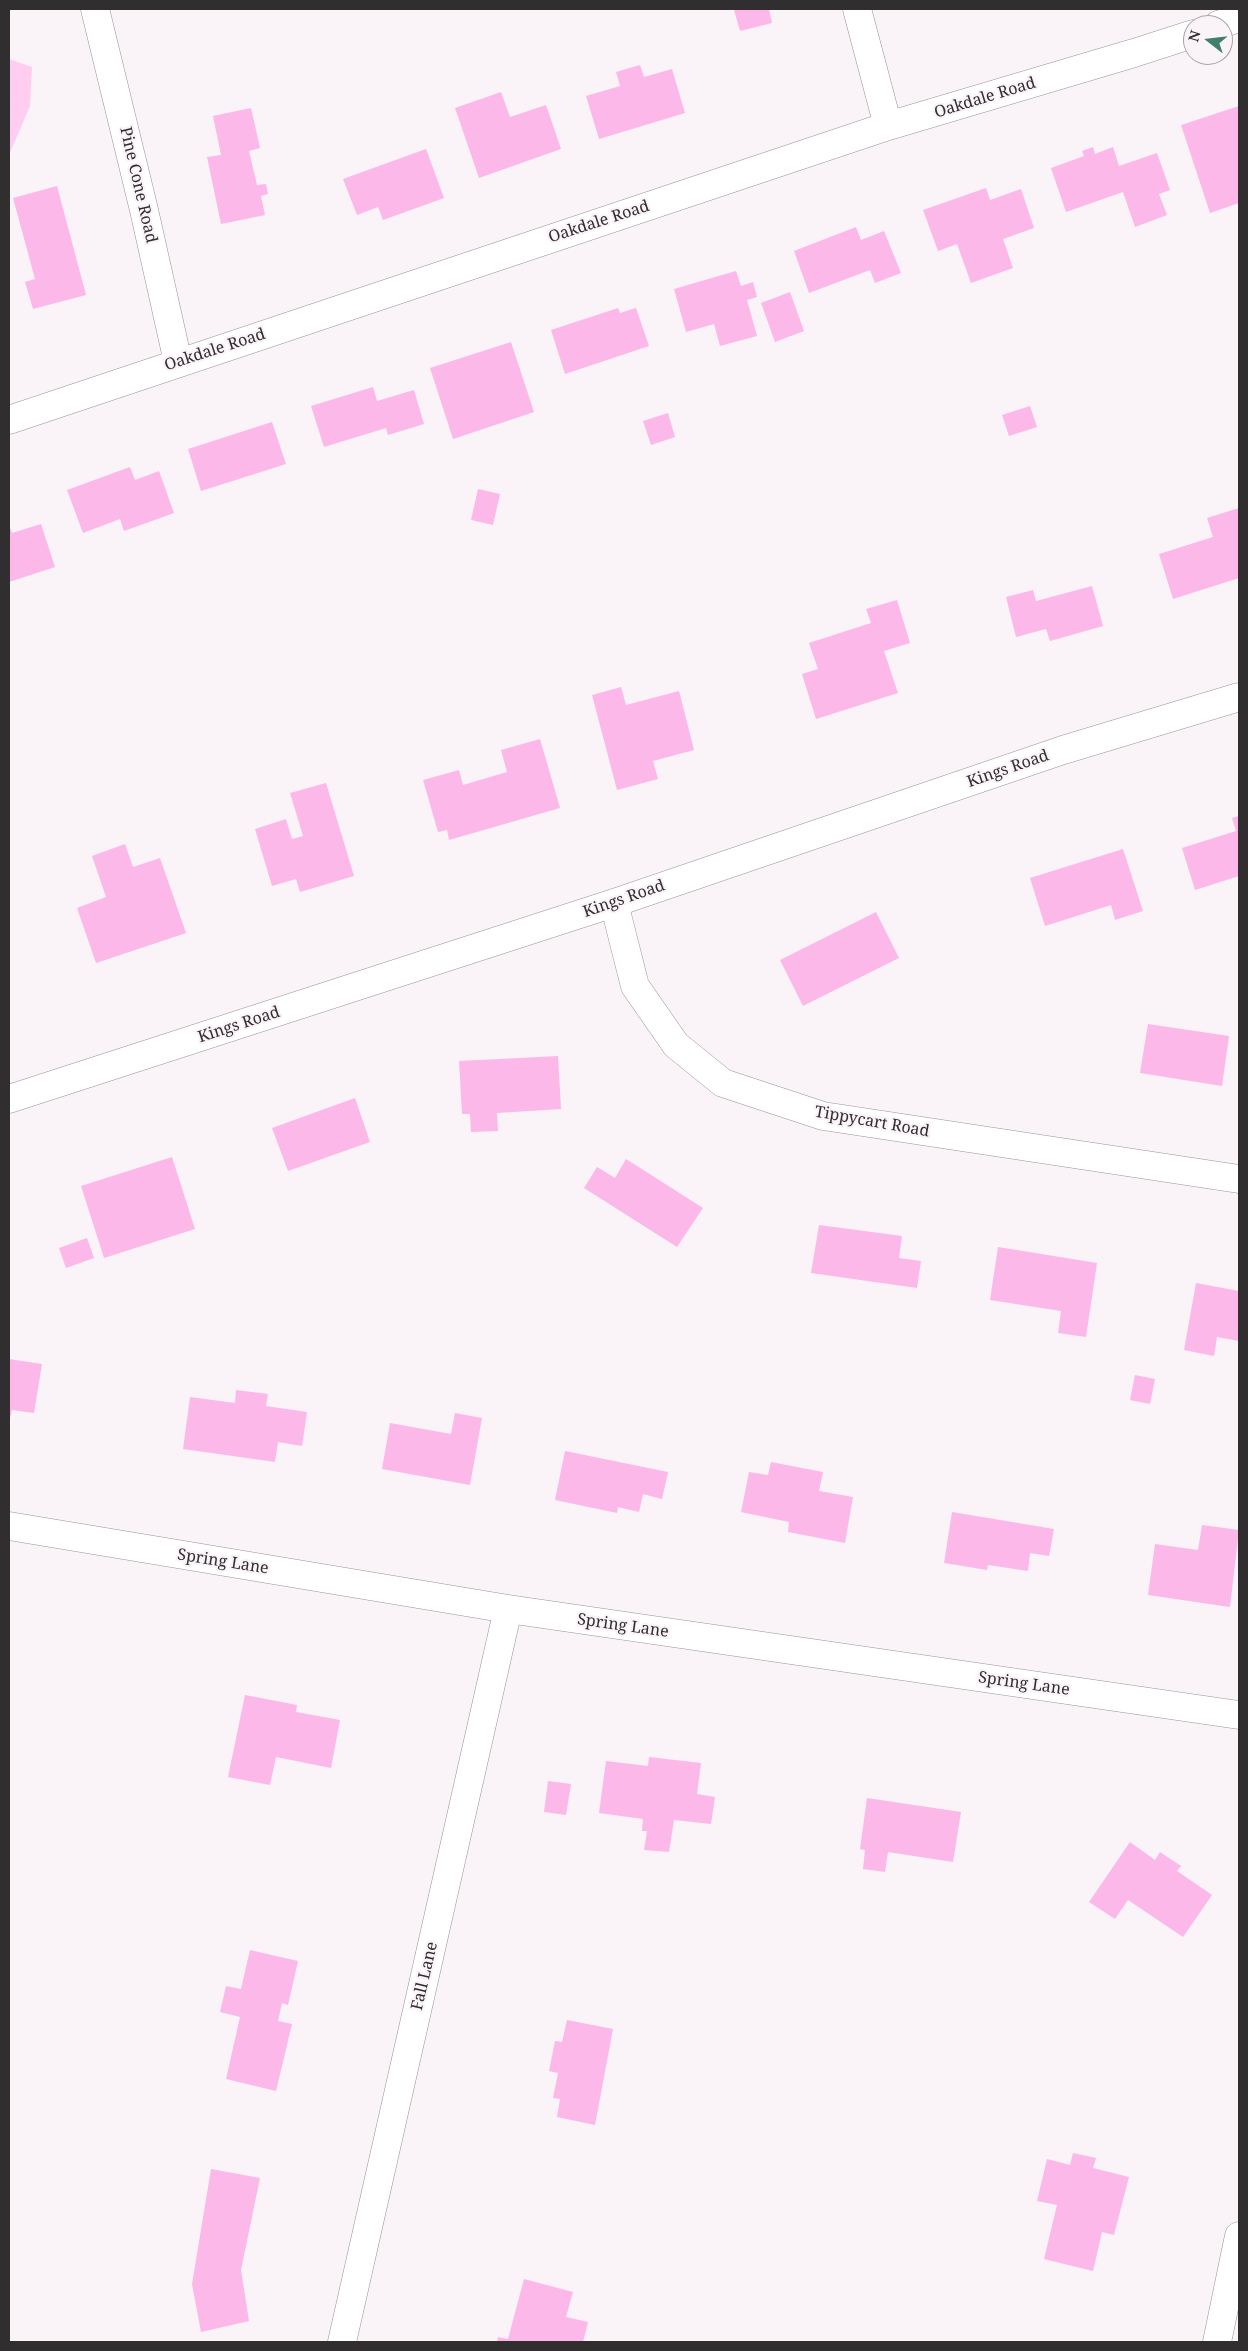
<!DOCTYPE html>
<style>
body{margin:0}
#map{position:relative;width:1248px;height:2351px;overflow:hidden;background:#faf3f8;font-family:"Noto Serif",serif}
canvas{display:block}
.frame{position:absolute;inset:0;border:10px solid #312e30;pointer-events:none}
.north{position:absolute;left:1183px;top:15px;width:50px;height:50px;box-sizing:border-box;background:#faf3f8;border:1px solid #aaa4a8;border-radius:50%;rotate:286deg;font-size:14px;font-weight:700;line-height:20px;text-align:center;color:#312e30}
.north::after{content:'';display:block;margin:auto;width:18px;height:22px;background:#407f6c;clip-path:polygon(50% 0,100% 100%,50% 72%,0 100%)}
</style>
<div id="map">
<canvas width="1248" height="2351"></canvas>
<div class="frame"></div>
<div class="north">N</div>
</div>
<script>
const g = document.querySelector('canvas').getContext('2d');
g.lineJoin = 'round';
function fill(path, color) {
  g.fillStyle = color;
  g.fill(path, 'evenodd');
}
function stroke(path, color, width, dash) {
  g.strokeStyle = color;
  g.lineWidth = width;
  g.lineCap = dash ? 'butt' : 'round';
  g.setLineDash(dash || []);
  g.stroke(path);
}
function write(font, color, halo, rows, align = 'center') {
  g.font = font + ' "Noto Serif",serif';
  g.lineWidth = 4.5;
  g.setLineDash([]);
  g.textBaseline = 'middle';
  g.strokeStyle = halo;
  g.fillStyle = color;
  for (const [text, x, y, turn = 0] of rows) {
    g.save();
    g.translate(x, y);
    g.rotate((+turn || 0) * Math.PI / 180);
    g.textAlign = isNaN(turn) ? turn : align;
    if (halo) g.strokeText(text, 0, 0);
    g.fillText(text, 0, 0);
    g.restore();
  }
}
const green = new Path2D(`
 M 9,59 L 32,67 L 30,106 L 9,155 Z`);
const building = new Path2D(`
 M 738,9 L 769,9 L 772,23 L 740,31 L 734,10 Z
 M 640,65 L 644,77 L 672,69 L 685,113 L 599,139 L 586,96 L 620,86 L 616,72 Z
 M 501,92 L 510,117 L 546,105 L 561,149 L 479,178 L 455,108 Z
 M 1239,106 L 1239,203 L 1210,213 L 1181,125 Z
 M 251,108 L 260,148 L 249,151 L 257,185 L 266,184 L 268,194 L 261,196 L 265,215 L 221,224 L 207,157 L 221,155 L 213,116 Z
 M 1093,147 L 1095,154 L 1113,147 L 1119,166 L 1157,153 L 1170,190 L 1159,194 L 1167,215 L 1135,227 L 1123,192 L 1066,212 L 1051,168 L 1084,156 L 1082,151 Z
 M 426,149 L 444,198 L 383,220 L 378,207 L 357,215 L 343,179 Z
 M 57,186 L 86,295 L 33,309 L 25,282 L 35,279 L 13,198 Z
 M 986,188 L 990,200 L 1021,189 L 1034,228 L 1003,239 L 1013,268 L 971,283 L 957,244 L 938,251 L 923,210 Z
 M 856,227 L 861,240 L 884,231 L 901,273 L 875,283 L 870,270 L 809,293 L 794,251 Z
 M 736,271 L 741,286 L 753,282 L 757,297 L 747,300 L 757,336 L 720,346 L 714,324 L 686,332 L 674,289 Z
 M 790,292 L 804,331 L 775,342 L 761,303 Z
 M 618,308 L 620,313 L 636,308 L 649,346 L 565,374 L 551,330 Z
 M 511,342 L 534,412 L 453,439 L 430,368 Z
 M 373,387 L 377,401 L 414,390 L 424,424 L 388,435 L 386,428 L 324,447 L 311,406 Z
 M 1030,406 L 1037,427 L 1009,436 L 1002,415 Z
 M 668,413 L 675,437 L 651,445 L 643,421 Z
 M 272,422 L 286,464 L 201,491 L 188,449 Z
 M 130,467 L 135,480 L 159,471 L 174,513 L 124,531 L 120,519 L 83,533 L 67,490 Z
 M 478,489 L 500,494 L 493,525 L 471,520 Z
 M 1239,508 L 1239,578 L 1173,599 L 1159,554 L 1213,537 L 1207,518 Z
 M 41,524 L 55,567 L 9,582 L 9,525 L 12,533 Z
 M 1092,586 L 1103,626 L 1050,641 L 1046,629 L 1016,637 L 1006,597 L 1033,590 L 1036,601 Z
 M 897,600 L 910,643 L 884,651 L 898,693 L 816,719 L 802,674 L 818,669 L 809,643 L 871,623 L 866,609 Z
 M 621,687 L 626,705 L 679,691 L 694,750 L 653,761 L 658,779 L 617,790 L 592,695 Z
 M 540,739 L 560,808 L 449,840 L 447,830 L 438,832 L 423,780 L 459,770 L 463,785 L 507,772 L 501,750 Z
 M 326,783 L 354,876 L 300,892 L 296,879 L 272,886 L 255,829 L 286,819 L 292,839 L 303,836 L 290,793 Z
 M 1239,816 L 1239,876 L 1195,890 L 1182,848 L 1236,831 L 1232,818 Z
 M 125,844 L 133,867 L 160,858 L 186,933 L 96,963 L 77,908 L 106,897 L 92,856 Z
 M 1123,849 L 1143,911 L 1115,920 L 1111,905 L 1045,926 L 1030,878 Z
 M 876,912 L 899,958 L 803,1006 L 780,960 Z
 M 1148,1024 L 1229,1036 L 1222,1086 L 1140,1073 Z
 M 558,1056 L 561,1109 L 497,1113 L 498,1131 L 471,1132 L 470,1114 L 462,1114 L 459,1061 Z
 M 355,1098 L 370,1142 L 288,1171 L 272,1128 Z
 M 172,1157 L 195,1229 L 104,1258 L 81,1186 Z
 M 626,1159 L 703,1208 L 677,1247 L 584,1188 L 597,1167 L 615,1178 Z
 M 819,1225 L 902,1236 L 899,1258 L 921,1261 L 917,1288 L 811,1273 Z
 M 87,1238 L 94,1258 L 66,1268 L 59,1248 Z
 M 998,1247 L 1097,1263 L 1086,1337 L 1058,1333 L 1061,1311 L 990,1300 Z
 M 1196,1283 L 1239,1291 L 1239,1341 L 1217,1337 L 1214,1356 L 1184,1350 Z
 M 9,1359 L 42,1364 L 34,1413 L 12,1410 L 10,1418 L 9,1418 Z
 M 1135,1375 L 1155,1379 L 1150,1404 L 1130,1400 Z
 M 236,1390 L 268,1394 L 266,1406 L 307,1412 L 302,1446 L 278,1442 L 275,1462 L 183,1449 L 190,1397 L 235,1403 Z
 M 455,1413 L 482,1418 L 470,1485 L 382,1469 L 390,1423 L 451,1434 Z
 M 565,1451 L 668,1472 L 662,1499 L 643,1494 L 639,1512 L 618,1507 L 617,1513 L 555,1500 Z
 M 771,1462 L 823,1472 L 819,1491 L 853,1497 L 845,1543 L 788,1532 L 789,1522 L 741,1512 L 749,1472 L 768,1475 Z
 M 952,1512 L 1054,1529 L 1049,1556 L 1030,1553 L 1028,1571 L 988,1565 L 987,1570 L 944,1563 Z
 M 1202,1525 L 1239,1530 L 1230,1607 L 1148,1595 L 1155,1544 L 1198,1550 Z
 M 245,1695 L 297,1705 L 296,1712 L 340,1720 L 331,1768 L 276,1757 L 270,1785 L 228,1777 Z
 M 649,1757 L 701,1763 L 697,1794 L 715,1797 L 711,1824 L 674,1820 L 669,1852 L 644,1850 L 647,1831 L 642,1831 L 643,1819 L 599,1813 L 606,1761 L 648,1766 Z
 M 548,1781 L 571,1784 L 566,1815 L 544,1812 Z
 M 867,1798 L 961,1812 L 953,1862 L 888,1852 L 885,1872 L 863,1869 L 865,1850 L 860,1849 Z
 M 1130,1842 L 1155,1860 L 1160,1852 L 1181,1866 L 1177,1871 L 1212,1895 L 1183,1937 L 1128,1900 L 1115,1919 L 1089,1902 Z
 M 250,1950 L 298,1961 L 288,2005 L 282,2003 L 278,2021 L 292,2024 L 276,2091 L 226,2079 L 240,2017 L 220,2012 L 226,1986 L 241,1989 Z
 M 567,2020 L 613,2029 L 595,2125 L 557,2117 L 560,2099 L 553,2098 L 558,2073 L 549,2071 L 555,2041 L 562,2042 Z
 M 1073,2153 L 1096,2158 L 1093,2168 L 1129,2177 L 1114,2235 L 1102,2232 L 1093,2271 L 1044,2259 L 1057,2205 L 1037,2201 L 1047,2159 L 1070,2165 Z
 M 211,2169 L 260,2178 L 241,2270 L 249,2321 L 201,2332 L 192,2284 Z
 M 524,2279 L 573,2292 L 566,2317 L 588,2322 L 583,2342 L 497,2342 L 498,2337 L 508,2339 Z`);
const minor = new Path2D(`
 M 95,9 L 144,210 L 178,362
 M 857,9 L 888,126
 M 1218,25 L 1239,18
 M 9,420 L 888,126 L 1134,53 L 1193,34
 M 614,903 L 635,986 L 676,1045 L 723,1083 L 823,1116 L 1239,1179
 M 9,1099 L 614,903 L 1063,750 L 1239,697
 M 9,1526 L 508,1609 L 1239,1715
 M 342,2342 L 508,1609
 M 1217,2342 L 1239,2236`);
const streetNames = [
 ["Oakdale Road",985,98,-17],
 ["Pine Cone Road",138,185,77],
 ["Oakdale Road",599,222,-18],
 ["Oakdale Road",215,350,-18],
 ["Kings Road",1008,769,-19],
 ["Kings Road",624,899,-19],
 ["Kings Road",239,1025,-18],
 ["Tippycart Road",872,1122,10],
 ["Spring Lane",223,1562,9],
 ["Spring Lane",623,1626,8],
 ["Spring Lane",1024,1684,8],
 ["Fall Lane",425,1976,-77]
];
fill(green, '#ffcdef');
fill(building, '#fcb8e8');
stroke(minor, '#9b9498', 29);
stroke(minor, '#fff', 28);
write('16px', '#312e30', '#faf3f8', streetNames);
</script>
